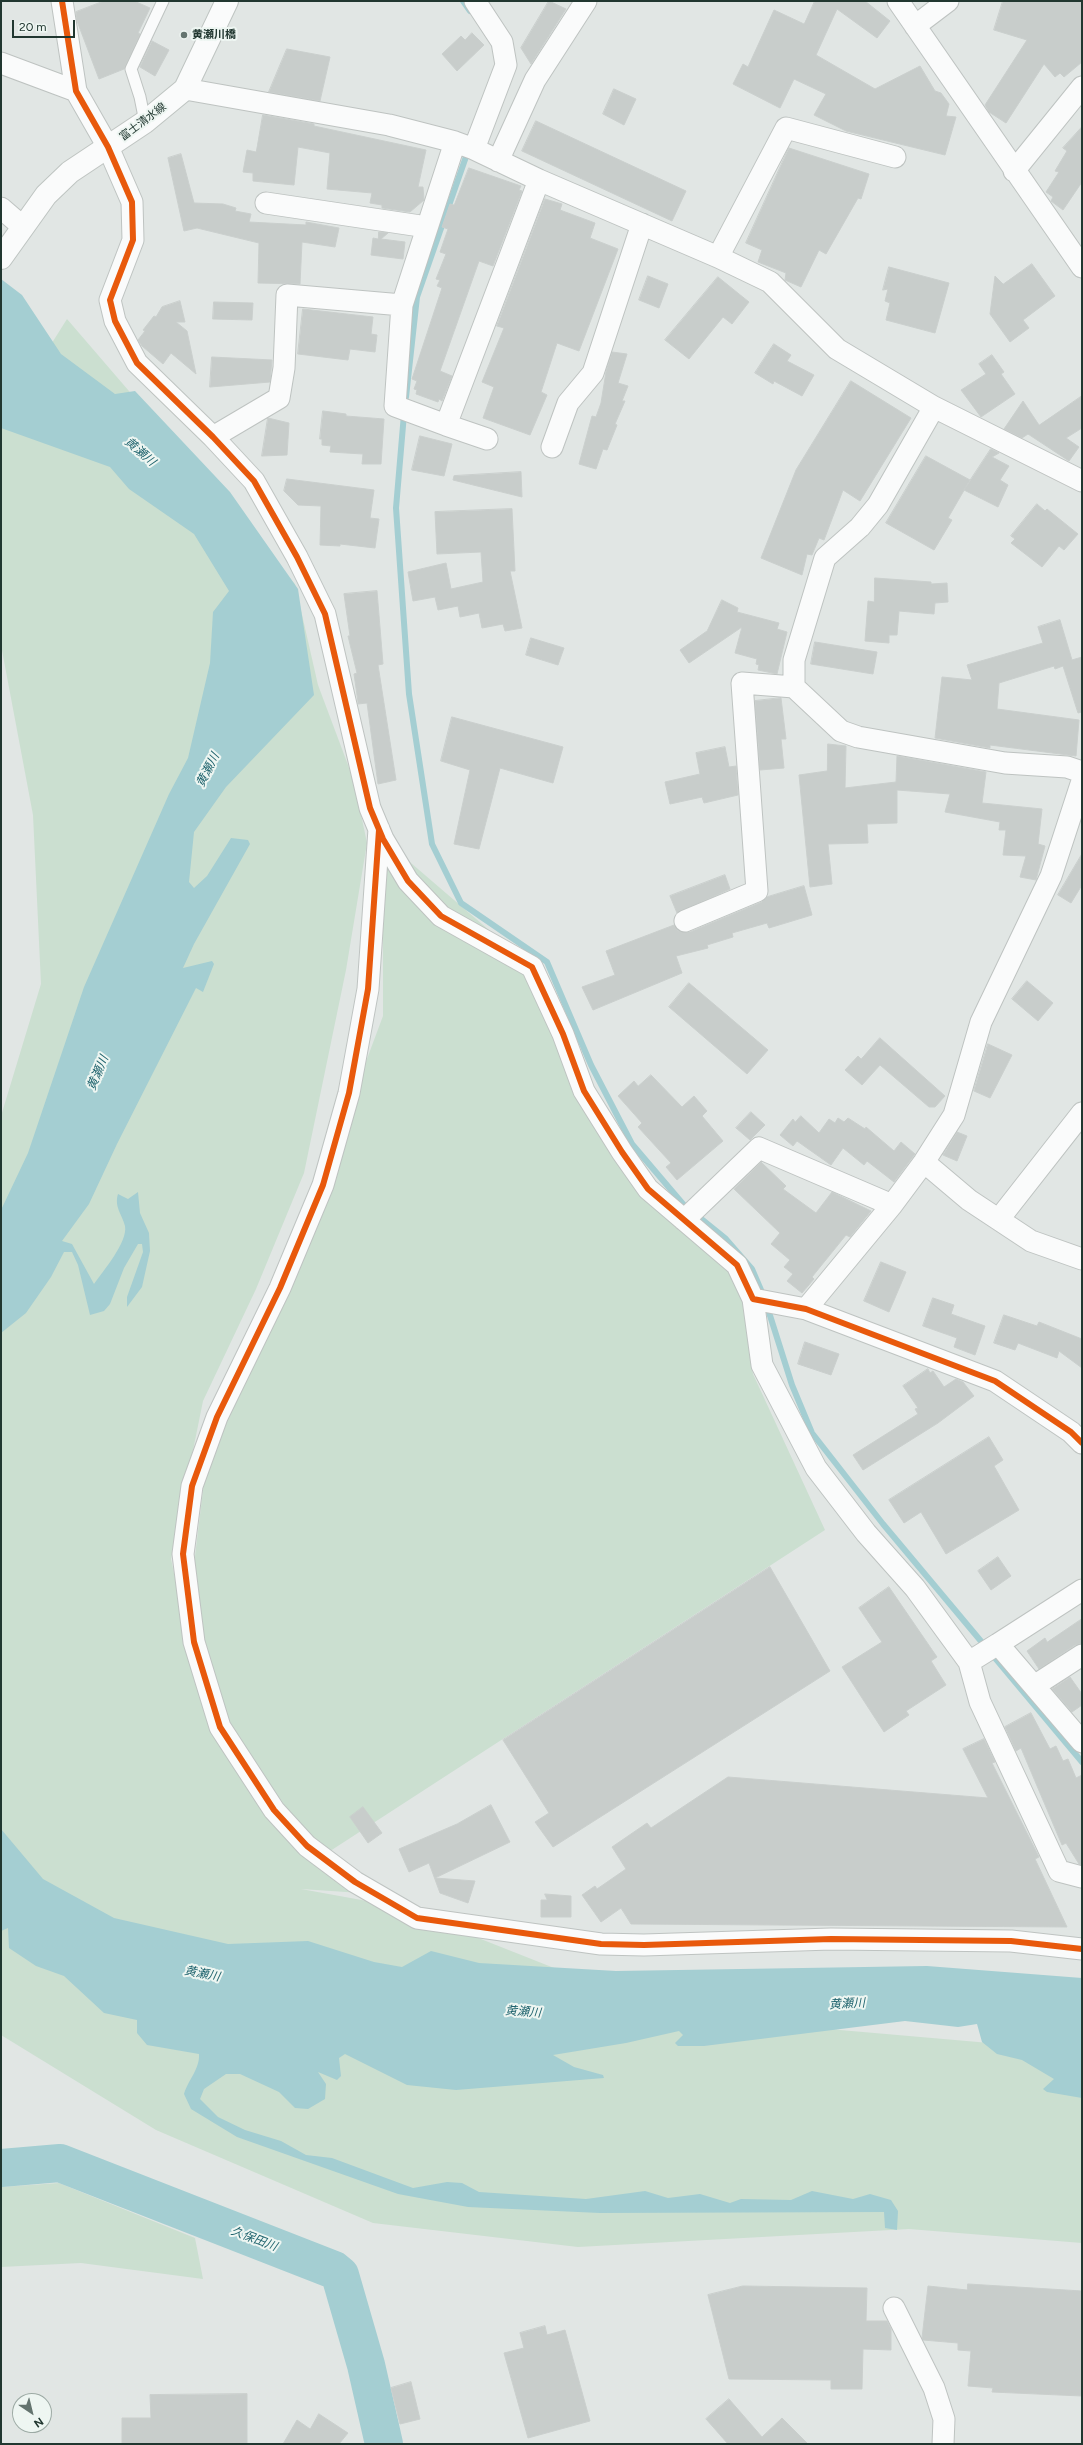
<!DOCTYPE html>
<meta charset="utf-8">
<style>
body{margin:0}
#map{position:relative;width:1083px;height:2445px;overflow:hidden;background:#e1e6e4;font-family:Figtree,sans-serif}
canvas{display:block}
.frame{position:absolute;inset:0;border:2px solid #213730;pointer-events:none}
.north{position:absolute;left:12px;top:2393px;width:40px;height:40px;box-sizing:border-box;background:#eef6f2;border:1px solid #9caaa4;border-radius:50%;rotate:145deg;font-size:11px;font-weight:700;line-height:16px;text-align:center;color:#213730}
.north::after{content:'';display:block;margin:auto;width:14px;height:18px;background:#64746f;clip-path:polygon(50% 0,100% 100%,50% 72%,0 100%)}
.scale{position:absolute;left:12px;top:20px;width:63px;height:18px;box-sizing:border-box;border:2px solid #213730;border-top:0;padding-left:5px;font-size:12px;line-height:14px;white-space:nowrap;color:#213730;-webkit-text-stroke:3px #eef6f2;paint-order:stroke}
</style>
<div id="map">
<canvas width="1083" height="2445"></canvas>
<div class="frame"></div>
<div class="north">N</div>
<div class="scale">20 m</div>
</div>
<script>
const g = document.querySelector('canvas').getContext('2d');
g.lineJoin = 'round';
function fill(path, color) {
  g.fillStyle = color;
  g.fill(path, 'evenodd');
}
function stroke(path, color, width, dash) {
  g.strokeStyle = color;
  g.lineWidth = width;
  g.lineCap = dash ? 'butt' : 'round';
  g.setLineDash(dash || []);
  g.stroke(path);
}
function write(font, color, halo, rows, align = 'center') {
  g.font = font + ' Figtree,"Noto Sans JP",sans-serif';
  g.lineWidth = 4;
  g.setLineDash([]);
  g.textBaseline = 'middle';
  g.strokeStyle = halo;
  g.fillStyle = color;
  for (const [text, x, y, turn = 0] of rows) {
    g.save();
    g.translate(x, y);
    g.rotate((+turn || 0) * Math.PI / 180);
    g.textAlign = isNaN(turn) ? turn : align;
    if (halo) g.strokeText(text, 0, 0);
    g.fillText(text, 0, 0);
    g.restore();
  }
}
const green = new Path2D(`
 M 67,319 L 295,584 L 318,685 L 354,781 L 367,843 L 346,970 L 304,1173 L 256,1289 L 203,1401 L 171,1559 L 186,1630 L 209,1441 L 302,1233 L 383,1016 L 383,839 L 532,967 L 613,1158 L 742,1275 L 753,1374 L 825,1530 L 324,1855 L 361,1893 L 301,1889 L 400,1907 L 640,2002 L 840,2030 L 1047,2048 L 1082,2073 L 1082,2243 L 909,2229 L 578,2247 L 373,2223 L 156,2130 L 1,2035 L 1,1116 L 41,984 L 33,815 L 1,645 L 1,424 ZM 206,1696 L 309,1839 L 237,1769 Z
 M 59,2183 L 195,2238 L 203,2279 L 81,2263 L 1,2267 L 1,2187 Z`);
const water = new Path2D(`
 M 1,279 L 22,295 L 61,354 L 115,394 L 135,391 L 230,492 L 298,589 L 314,695 L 226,787 L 194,832 L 189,882 L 194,888 L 207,876 L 231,838 L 248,840 L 250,844 L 194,944 L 183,968 L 212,961 L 214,964 L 203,992 L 196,988 L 117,1144 L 89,1204 L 62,1241 L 72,1244 L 94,1284 C 103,1271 128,1242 125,1226 C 122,1214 114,1207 118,1194 L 128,1199 L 138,1192 L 140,1213 L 149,1233 L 150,1251 L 142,1287 L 127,1307 L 127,1297 L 143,1252 L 142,1244 L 138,1244 L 124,1268 L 110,1304 L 104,1311 L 90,1315 L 78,1265 L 72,1252 L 64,1252 L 51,1277 L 26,1313 L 1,1333 L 1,1210 L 28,1153 L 84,987 L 169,794 L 188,758 L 210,663 L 213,612 L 229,591 L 194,534 L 129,489 L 110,467 L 1,428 Z
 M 1,1829 L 43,1879 L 114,1918 L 228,1944 L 308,1941 L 374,1962 L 402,1967 L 431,1951 L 479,1963 L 616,1971 L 927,1966 L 1082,1978 L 1082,2098 L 1047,2092 L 1043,2089 L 1054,2079 L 1022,2060 L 997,2054 L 982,2042 L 977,2024 L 958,2027 L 905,2021 L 704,2046 L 678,2046 L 675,2043 L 683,2035 L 679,2031 L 626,2043 L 553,2055 L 574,2067 L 603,2075 L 604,2078 L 456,2090 L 407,2085 L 345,2054 L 339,2058 L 341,2076 L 337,2080 L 318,2072 L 326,2084 L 325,2099 L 308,2109 L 295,2108 L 279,2092 L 240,2074 L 226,2074 L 204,2089 L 200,2099 L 218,2117 L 245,2130 L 281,2141 L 306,2155 L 332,2158 L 413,2188 L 447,2182 L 462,2183 L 479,2192 L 586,2199 L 645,2191 L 668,2198 L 700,2194 L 730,2203 L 741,2199 L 791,2200 L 812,2191 L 853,2199 L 870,2194 L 891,2200 L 898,2211 L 897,2230 L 885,2228 L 884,2212 L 600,2213 L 468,2207 L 398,2194 L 237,2137 L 191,2109 L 184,2094 C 188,2080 200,2069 199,2054 L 147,2045 L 137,2033 L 137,2020 L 104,2013 L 64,1976 L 36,1966 L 9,1948 L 8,1928 L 1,1931 Z`);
const stream = new Path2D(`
 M 463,1 L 470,11
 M 406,397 L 417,297 L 468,151
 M 404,414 L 396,508 L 409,694 L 432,844 L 461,903 L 547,962 L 591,1065 L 632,1144 L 683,1204 L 725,1238 L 752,1269 L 764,1297
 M 767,1306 L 792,1385 L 812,1433 L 883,1524 L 1082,1762`);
const river = new Path2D(`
 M 1,2168 L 60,2163 L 334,2270 L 340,2275 L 366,2365 L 384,2444`);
const building = new Path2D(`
 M 104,1 L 134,1 L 150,8 L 138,33 L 140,34 L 124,69 L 99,79 L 77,21 L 76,12 Z
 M 549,1 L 566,9 L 531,64 L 521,48 Z
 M 815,1 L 865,1 L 890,21 L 877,38 L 837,9 L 816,55 L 875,89 L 920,66 L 935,91 L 941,93 L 949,104 L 946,116 L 956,117 L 945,155 L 846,131 L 814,115 L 826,94 L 794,79 L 780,108 L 733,84 L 743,64 L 748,67 L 774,10 L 804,24 Z
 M 1003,1 L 1082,1 L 1082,62 L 1064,77 L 1060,73 L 1055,77 L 1044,64 L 1006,123 L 989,112 L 985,105 L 1027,40 L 994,30 Z
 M 472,33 L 484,45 L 457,71 L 442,54 L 461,36 L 465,40 Z
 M 152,41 L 169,50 L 155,76 L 140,67 Z
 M 287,49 L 330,57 L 320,101 L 269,92 Z
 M 614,89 L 636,99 L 624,125 L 603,114 Z
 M 263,115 L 314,124 L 314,126 L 426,150 L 418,187 L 423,187 L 424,200 L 410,212 L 382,208 L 382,205 L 370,203 L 372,193 L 327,189 L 330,153 L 298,147 L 294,185 L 253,181 L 253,173 L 243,172 L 247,150 L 256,152 Z
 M 536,121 L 686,191 L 672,221 L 522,151 Z
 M 1082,127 L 1082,182 L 1063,210 L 1051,201 L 1053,197 L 1046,192 L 1059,172 L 1055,171 L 1067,151 L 1063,148 Z
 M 789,148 L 869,174 L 861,199 L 858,198 L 826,254 L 819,250 L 801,287 L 785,280 L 786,273 L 758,262 L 762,250 L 746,243 Z
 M 181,154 L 194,203 L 223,204 L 236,208 L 235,211 L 251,214 L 249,222 L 306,225 L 306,222 L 339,228 L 335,247 L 302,242 L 300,284 L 258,283 L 259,243 L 197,228 L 184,231 L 168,158 Z
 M 469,168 L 521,186 L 519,190 L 522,191 L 493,266 L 479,261 L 440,371 L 452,376 L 442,401 L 439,399 L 438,402 L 416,394 L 417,390 L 414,389 L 417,381 L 412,379 L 442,288 L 437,286 L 440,280 L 436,279 L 446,254 L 440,252 L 448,229 L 442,227 L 450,204 L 454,205 Z
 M 545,199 L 562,204 L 560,210 L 595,223 L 590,238 L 618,249 L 579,351 L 557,343 L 541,392 L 547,395 L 530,435 L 483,418 L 494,387 L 482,382 L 504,328 L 497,326 Z
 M 379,232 L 388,233 L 381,239 L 405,242 L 403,259 L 371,255 L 373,238 L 378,239 Z
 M 1032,264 L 1055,296 L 1023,320 L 1029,328 L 1010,342 L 990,314 L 995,276 L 1003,284 Z
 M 889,267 L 949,283 L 935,333 L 886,320 L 890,303 L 885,301 L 888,289 L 883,290 Z
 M 648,276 L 668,284 L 659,308 L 639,300 Z
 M 718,277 L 749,302 L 732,324 L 723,317 L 689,359 L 665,340 Z
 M 180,301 L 185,322 L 176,322 L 187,331 L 196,374 L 171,353 L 163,364 L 142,346 L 138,340 L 145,331 L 143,330 L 154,316 L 156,317 L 162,307 Z
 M 214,302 L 253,303 L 252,320 L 213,319 Z
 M 303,309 L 373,317 L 371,334 L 377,335 L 375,352 L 350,349 L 348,360 L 298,354 Z
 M 774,344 L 791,355 L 787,361 L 814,375 L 802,396 L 774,381 L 773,384 L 755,373 Z
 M 612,352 L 627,354 L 618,383 L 628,386 L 622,401 L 625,401 L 615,424 L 617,425 L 607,450 L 603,449 L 596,469 L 579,464 L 592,416 L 596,417 L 601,403 L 606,372 Z
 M 992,355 L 1004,372 L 1001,374 L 1015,394 L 981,417 L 961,390 L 986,374 L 979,364 Z
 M 212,357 L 272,360 L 270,382 L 210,387 Z
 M 851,381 L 911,418 L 860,501 L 843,490 L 824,540 L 819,538 L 812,555 L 807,554 L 802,575 L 761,558 L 796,470 Z
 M 1082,396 L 1082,428 L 1066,438 L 1079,447 L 1069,461 L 1028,434 L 1022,438 L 1004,429 L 1023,401 L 1039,425 Z
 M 323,411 L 346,414 L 346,416 L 384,419 L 381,464 L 362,464 L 363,454 L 330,452 L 331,446 L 322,445 L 322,439 L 320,439 Z
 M 268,418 L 289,423 L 287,455 L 262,456 Z
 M 420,436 L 452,444 L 444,476 L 412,470 Z
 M 991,449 L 999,453 L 992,457 L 1009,466 L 1000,480 L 1008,485 L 998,507 L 964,490 Z
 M 926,456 L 970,480 L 948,518 L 952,520 L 934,550 L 886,523 Z
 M 521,472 L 522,497 L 453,480 L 454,476 Z
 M 287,479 L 374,490 L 370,518 L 379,519 L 375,548 L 340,544 L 340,546 L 320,545 L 321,506 L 298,505 L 284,491 Z
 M 1037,504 L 1045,511 L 1047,509 L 1078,534 L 1064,550 L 1059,546 L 1042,567 L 1011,543 L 1015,539 L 1011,536 Z
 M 512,509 L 515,571 L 510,571 L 522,628 L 505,631 L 503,624 L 482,628 L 479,613 L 460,617 L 458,606 L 438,610 L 435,597 L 413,601 L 408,572 L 446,563 L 451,589 L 483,582 L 481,552 L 437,554 L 435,512 Z
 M 875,578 L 931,582 L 931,584 L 947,583 L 948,602 L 935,603 L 934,614 L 899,611 L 897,635 L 889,635 L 889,643 L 865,641 L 868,601 L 874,602 Z
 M 377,591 L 383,664 L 378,665 L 396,780 L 378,784 L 367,703 L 358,704 L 358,702 L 354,674 L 357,673 L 348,636 L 350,636 L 344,594 Z
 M 722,600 L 738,608 L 737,612 L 779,623 L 777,629 L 787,632 L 777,674 L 758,670 L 759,665 L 756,664 L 757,659 L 735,653 L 742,627 L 689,663 L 680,650 L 707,631 Z
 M 1060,620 L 1072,660 L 1082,657 L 1082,712 L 1078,713 L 1063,666 L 1055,669 L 1054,666 L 999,683 L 997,709 L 1079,720 L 1076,756 L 990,745 L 990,748 L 935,738 L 942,677 L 972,680 L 967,665 L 1043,643 L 1038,627 Z
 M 531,638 L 564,648 L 558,665 L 526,655 Z
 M 815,642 L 877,652 L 873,674 L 811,664 Z
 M 781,698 L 786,739 L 781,739 L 784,768 L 760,770 L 755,701 Z
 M 452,717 L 563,747 L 553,783 L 500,768 L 479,849 L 454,844 L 470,770 L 441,761 Z
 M 828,744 L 846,746 L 845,788 L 896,782 L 897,756 L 986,772 L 982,803 L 1042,809 L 1038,844 L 1045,846 L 1036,880 L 1020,877 L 1026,856 L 1003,855 L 1006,830 L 999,830 L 1000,822 L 945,812 L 950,794 L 897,790 L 897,823 L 867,824 L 868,843 L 828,844 L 832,884 L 810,887 L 799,775 L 827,771 Z
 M 725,747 L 729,767 L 736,766 L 738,795 L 704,803 L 702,797 L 670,804 L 665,782 L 700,774 L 696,753 Z
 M 1082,854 L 1082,885 L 1071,903 L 1058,895 Z
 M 725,875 L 730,889 L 677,913 L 670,896 Z
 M 804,886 L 812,915 L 769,928 L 767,923 L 732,933 L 733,937 L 707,945 L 708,948 L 676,956 L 682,973 L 593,1010 L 582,987 L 615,975 L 606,951 L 674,925 L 678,931 L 690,932 L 762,902 L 767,897 Z
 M 1027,981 L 1053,1003 L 1038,1021 L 1012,999 Z
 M 689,983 L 768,1050 L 747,1074 L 669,1007 Z
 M 880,1038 L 945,1096 L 935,1107 L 929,1107 L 880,1065 L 862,1085 L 845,1070 L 858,1056 L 861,1059 Z
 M 988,1044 L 1012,1055 L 990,1098 L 974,1091 Z
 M 651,1075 L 682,1107 L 694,1096 L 707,1111 L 702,1116 L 723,1141 L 677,1180 L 666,1167 L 671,1163 L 638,1127 L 642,1123 L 618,1096 L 634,1081 L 638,1086 Z
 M 751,1112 L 765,1125 L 750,1140 L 736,1128 Z
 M 801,1116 L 819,1133 L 829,1119 L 835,1123 L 838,1118 L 844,1122 L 848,1118 L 865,1129 L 866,1127 L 894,1151 L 901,1142 L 915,1154 L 894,1182 L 867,1161 L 864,1165 L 843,1148 L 831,1165 L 797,1141 L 793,1146 L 780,1135 L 793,1119 L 795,1122 Z
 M 957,1132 L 967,1136 L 957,1161 L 943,1155 Z
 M 761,1162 L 786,1186 L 783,1189 L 816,1213 L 832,1192 L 871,1211 L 850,1237 L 846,1235 L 812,1277 L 814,1279 L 802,1293 L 787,1281 L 793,1274 L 784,1267 L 790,1260 L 771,1244 L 780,1233 L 734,1189 Z
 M 881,1262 L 906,1272 L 889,1312 L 864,1301 Z
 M 933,1298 L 954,1305 L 951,1314 L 985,1326 L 975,1355 L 954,1347 L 957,1338 L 923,1326 Z
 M 1004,1315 L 1037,1326 L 1039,1322 L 1082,1339 L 1082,1368 L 1059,1351 L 1057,1358 L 1018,1343 L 1015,1350 L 994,1343 Z
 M 805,1342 L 839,1354 L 831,1375 L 798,1364 Z
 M 928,1369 L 930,1373 L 933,1371 L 944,1387 L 956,1379 L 963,1382 L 974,1396 L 938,1423 L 863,1470 L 853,1455 L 918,1414 L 915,1409 L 918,1408 L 903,1386 Z
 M 989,1437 L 1003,1460 L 994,1466 L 1019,1510 L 946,1554 L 921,1512 L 904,1523 L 889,1500 Z
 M 998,1557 L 1011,1576 L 991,1590 L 978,1571 Z
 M 770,1567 L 830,1671 L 553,1847 L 535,1822 L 549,1813 L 503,1740 Z
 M 889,1587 L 937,1657 L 931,1661 L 946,1685 L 906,1711 L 909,1715 L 884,1732 L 842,1667 L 882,1642 L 859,1608 Z
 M 1082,1619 L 1082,1643 L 1075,1645 L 1039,1669 L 1027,1651 L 1045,1638 L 1047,1642 Z
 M 1070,1677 L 1082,1694 L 1082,1705 L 1072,1712 L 1052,1689 Z
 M 1031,1713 L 1050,1749 L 1056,1746 L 1063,1761 L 1068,1759 L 1076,1778 L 1082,1775 L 1082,1865 L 1079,1864 L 1066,1843 L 1062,1845 L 1021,1748 L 1016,1751 L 1005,1727 Z
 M 984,1739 L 995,1762 L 992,1763 L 1039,1857 L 1035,1859 L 1067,1927 L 631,1924 L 621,1908 L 601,1922 L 582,1895 L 595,1886 L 597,1889 L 626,1869 L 612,1847 L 647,1823 L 651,1828 L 728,1777 L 988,1798 L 963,1749 Z
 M 491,1805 L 510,1842 L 435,1878 L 475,1881 L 468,1903 L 440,1893 L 429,1863 L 409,1872 L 399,1849 L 457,1824 Z
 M 363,1807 L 382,1833 L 368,1843 L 350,1817 Z
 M 545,1894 L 571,1896 L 571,1917 L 541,1917 L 541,1900 L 547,1900 Z
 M 968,2284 L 1082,2291 L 1082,2396 L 992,2392 L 993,2388 L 968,2386 L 971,2351 L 958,2350 L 958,2343 L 923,2340 L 922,2338 L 928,2286 L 967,2290 Z
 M 743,2286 L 867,2288 L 866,2321 L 887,2321 L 891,2329 L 891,2350 L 863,2349 L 862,2389 L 831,2389 L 831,2380 L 729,2379 L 708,2295 Z
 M 545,2326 L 547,2335 L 565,2330 L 590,2421 L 528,2438 L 504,2353 L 524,2348 L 520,2333 Z
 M 411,2382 L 420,2419 L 400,2424 L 391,2388 Z
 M 247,2394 L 247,2444 L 122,2444 L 122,2418 L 151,2418 L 150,2395 Z
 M 729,2399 L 762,2437 L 782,2418 L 808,2444 L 728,2444 L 706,2419 Z
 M 319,2414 L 348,2433 L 339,2444 L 283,2444 L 297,2420 L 310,2429 Z`);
const lane = new Path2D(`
 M 145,122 L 140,97 L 131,69 L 163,1`);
const street = new Path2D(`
 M 62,1 L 76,91 L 108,147 L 132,202 L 133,240 L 110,300 L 115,321 L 137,363 L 213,437 L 254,481 L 297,557 L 325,614 L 370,808 L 383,839 L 408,881 L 441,916 L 532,967 L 563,1034 L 584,1091 L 622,1152 L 648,1189 L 737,1265 L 753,1299 L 806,1309 L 995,1381 L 1071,1432 L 1082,1443
 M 898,1 L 1082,267
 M 915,26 L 948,1
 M 1,63 L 76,91
 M 185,89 L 389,125 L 455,142 L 474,149 L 539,180 L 718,257 L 770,282 L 837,349 L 934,407 L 1082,481
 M 474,149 L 506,65 L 502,42 L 475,1
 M 498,161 L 535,80 L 586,1
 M 1014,171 L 1082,87
 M 266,203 L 427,227
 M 1,208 L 23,227
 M 718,257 L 786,128 L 895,157
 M 934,407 L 878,505 L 860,527 L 825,558 L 794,660 L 794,687 L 841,731 L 858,737 L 1005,763 L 1067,767 L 1082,772
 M 446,425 L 395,406 L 402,305 L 455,142
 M 213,437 L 279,398 L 284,368 L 287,295 L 402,305
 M 487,439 L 446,425 L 539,180
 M 552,447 L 568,403 L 593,373 L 642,224
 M 379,829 L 368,989 L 349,1093 L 323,1185 L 280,1288 L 217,1417 L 192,1486 L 183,1554 L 194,1642 L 220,1727 L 274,1810 L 307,1846 L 355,1882 L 417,1918 L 601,1944 L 644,1945 L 831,1939 L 1011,1941 L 1082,1949
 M 685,921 L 757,891 L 742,683 L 794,687
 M 924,1162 L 969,1200 L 1031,1241 L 1082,1259
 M 999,1219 L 1082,1113
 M 684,1220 L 759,1148 L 892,1205
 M 753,1299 L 762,1365 L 816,1468 L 866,1533 L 915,1588 L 969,1662 L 998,1644
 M 806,1309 L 892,1205 L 924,1162 L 954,1115 L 981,1022 L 1051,876 L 1082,781
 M 1082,1590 L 998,1644 L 1082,1742
 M 969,1662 L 980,1702 L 1059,1871 L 1082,1877
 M 1034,1686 L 1082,1655
 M 894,2308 L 934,2388 L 944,2419 L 943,2444`);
const secondary = new Path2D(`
 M 1,258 L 46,195 L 70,172 L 145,122 L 185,89 L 227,1`);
const cycleway = new Path2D(`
 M 62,1 L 76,91 L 108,147 L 132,202 L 133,240 L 110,300 L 115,321 L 137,363 L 213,437 L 254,481 L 297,557 L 325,614 L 370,808 L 383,839 L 408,881 L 441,916 L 532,967 L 563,1034 L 584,1091 L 622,1152 L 648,1189 L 737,1265 L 753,1299 L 806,1309 L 995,1381 L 1071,1432 L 1082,1443
 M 379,830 L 368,989 L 349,1093 L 323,1185 L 280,1288 L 217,1417 L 192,1486 L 183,1554 L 194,1642 L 220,1727 L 274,1810 L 307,1846 L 355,1882 L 417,1918 L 601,1944 L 644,1945 L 831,1939 L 1011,1941 L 1082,1949`);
const markers = [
 [184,35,4,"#64746f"]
];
const poiNames = [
 ["黄瀬川橋",192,35]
];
const streetNames = [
 ["富士清水線",143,122,-37]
];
const waterNames = [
 ["黄瀬川",140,452,41],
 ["黄瀬川",208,770,-63],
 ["黄瀬川",98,1073,-67],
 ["黄瀬川",202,1974,11],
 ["黄瀬川",847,2004,-3],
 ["黄瀬川",523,2012,4],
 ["久保田川",254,2239,21]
];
fill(green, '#cbdfd0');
fill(water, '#a4ced2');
stroke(stream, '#a4ced2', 6);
stroke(river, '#a4ced2', 38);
fill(building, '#c8cdcb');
stroke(building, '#cacfcd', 1);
stroke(lane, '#bec3c1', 13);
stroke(street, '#bec3c1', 23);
stroke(secondary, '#bec4c1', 24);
stroke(lane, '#fafbfb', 11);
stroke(street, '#fafbfb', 21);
stroke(secondary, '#fafbfb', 22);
stroke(cycleway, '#e8590c', 6);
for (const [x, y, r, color] of markers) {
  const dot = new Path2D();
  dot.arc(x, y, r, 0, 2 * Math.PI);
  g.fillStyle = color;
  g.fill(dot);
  stroke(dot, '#eef6f2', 1.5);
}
write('bold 11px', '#213730', '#eef6f2', poiNames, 'left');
write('11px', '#213730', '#eef6f2', streetNames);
write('italic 12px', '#20646e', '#eef6f2', waterNames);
</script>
